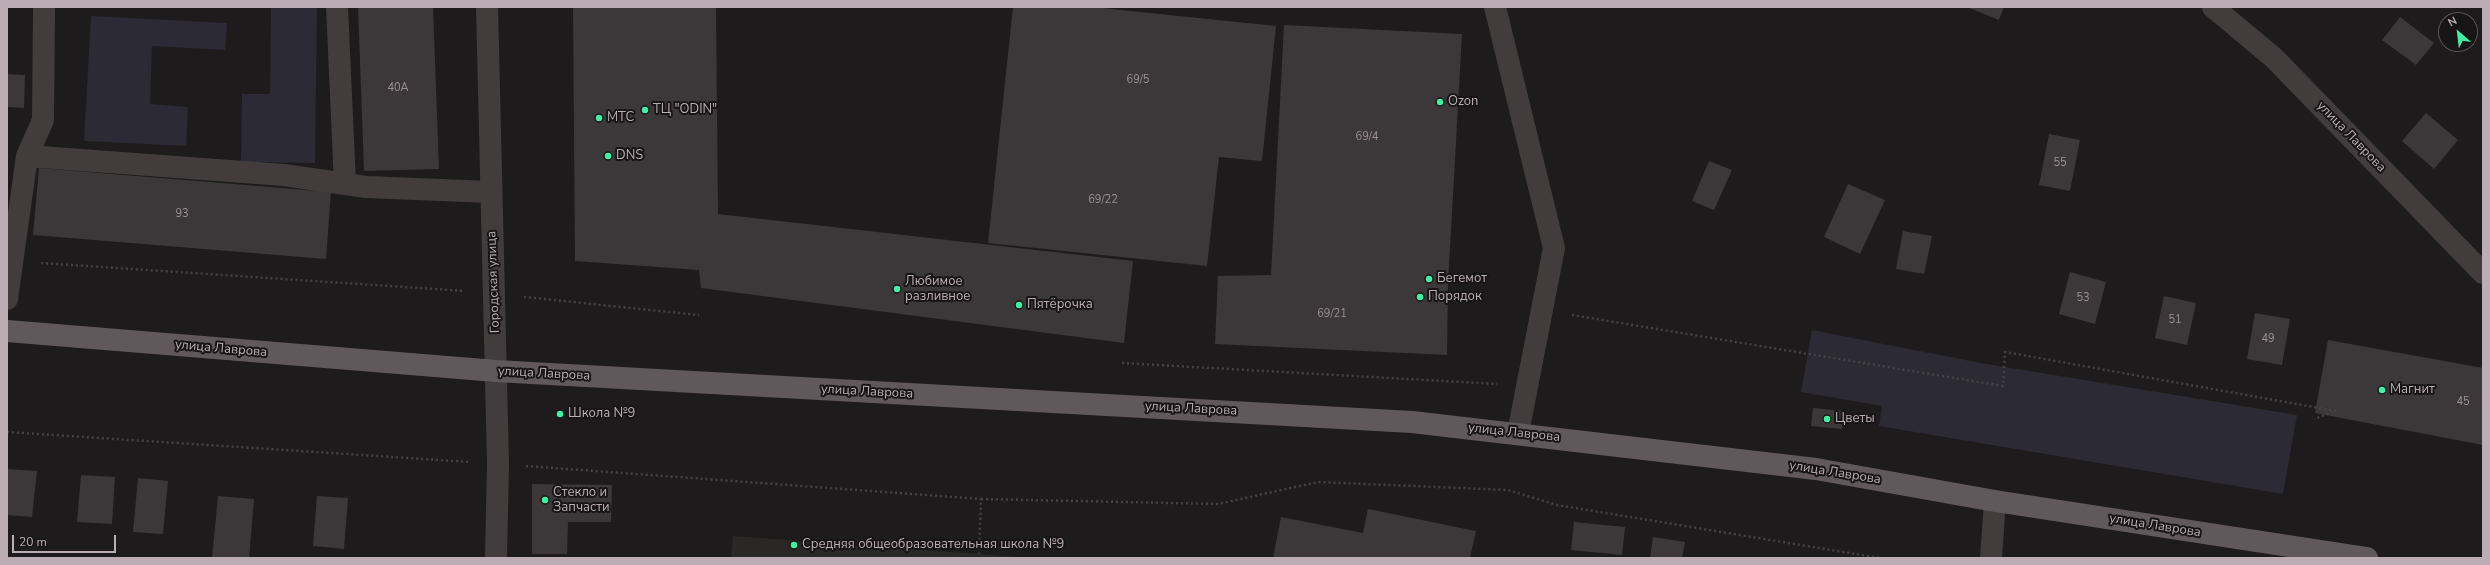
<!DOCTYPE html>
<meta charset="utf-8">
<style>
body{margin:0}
#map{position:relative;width:2490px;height:565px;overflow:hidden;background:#1d1b1b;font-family:"Nunito Sans",sans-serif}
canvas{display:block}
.frame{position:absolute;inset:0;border:8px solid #bcadb4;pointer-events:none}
.north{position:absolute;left:2438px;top:12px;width:40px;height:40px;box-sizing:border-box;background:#181516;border:1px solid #5a5255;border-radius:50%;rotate:332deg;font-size:11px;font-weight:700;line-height:16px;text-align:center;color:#bcadb4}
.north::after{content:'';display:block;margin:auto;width:14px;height:18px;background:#3df3a2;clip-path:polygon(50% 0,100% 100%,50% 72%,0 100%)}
.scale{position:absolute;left:12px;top:535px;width:104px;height:18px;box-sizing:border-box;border:2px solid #bcadb4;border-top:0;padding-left:5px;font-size:12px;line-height:14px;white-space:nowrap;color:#bcadb4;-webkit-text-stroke:3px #181516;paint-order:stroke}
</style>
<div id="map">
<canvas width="2490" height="565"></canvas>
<div class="frame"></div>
<div class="north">N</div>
<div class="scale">20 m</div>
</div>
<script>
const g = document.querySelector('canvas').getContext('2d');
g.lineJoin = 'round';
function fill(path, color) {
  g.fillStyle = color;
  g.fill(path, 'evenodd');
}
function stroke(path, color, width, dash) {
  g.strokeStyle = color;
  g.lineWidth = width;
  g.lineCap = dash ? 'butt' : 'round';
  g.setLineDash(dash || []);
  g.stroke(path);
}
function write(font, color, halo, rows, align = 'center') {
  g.font = font + ' "Nunito Sans",sans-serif';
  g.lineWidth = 4;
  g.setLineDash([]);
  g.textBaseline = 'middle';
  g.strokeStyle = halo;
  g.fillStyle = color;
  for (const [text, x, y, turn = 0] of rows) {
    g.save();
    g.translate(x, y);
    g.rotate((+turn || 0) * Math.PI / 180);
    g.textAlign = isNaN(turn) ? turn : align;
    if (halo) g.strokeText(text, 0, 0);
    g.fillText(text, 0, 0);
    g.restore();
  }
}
const built = new Path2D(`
 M 733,536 L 979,554 L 1032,558 L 731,558 Z`);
const green = new Path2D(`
 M 271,7 L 317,7 L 315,163 L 241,162 L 242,94 L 270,94 Z
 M 91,16 L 227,23 L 225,50 L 152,46 L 150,104 L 188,107 L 186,146 L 84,141 Z
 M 1812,330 L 1981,363 L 2297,415 L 2283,494 L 1879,426 L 1882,406 L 1801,392 Z`);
const building = new Path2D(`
 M 358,7 L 433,7 L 439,169 L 364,171 Z
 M 573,7 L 716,7 L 718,214 L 1133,261 L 1124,343 L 701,288 L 699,270 L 575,261 Z
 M 1013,7 L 1092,7 L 1276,26 L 1262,161 L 1219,157 L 1207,266 L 988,243 Z
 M 1967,7 L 2004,7 L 1999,20 Z
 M 2400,17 L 2434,43 L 2416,65 L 2382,40 Z
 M 1284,25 L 1462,34 L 1448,284 L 1447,355 L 1215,344 L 1218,276 L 1271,275 Z
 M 7,74 L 25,75 L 24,108 L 7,107 Z
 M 2426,113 L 2458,140 L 2434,169 L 2402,141 Z
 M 2049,134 L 2080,140 L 2070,191 L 2039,185 Z
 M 1709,161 L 1732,170 L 1714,210 L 1692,201 Z
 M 39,168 L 331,192 L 326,259 L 33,235 Z
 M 1848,184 L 1885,200 L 1860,254 L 1824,237 Z
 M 1903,231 L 1932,236 L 1924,274 L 1896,269 Z
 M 2070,272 L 2106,282 L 2095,324 L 2059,314 Z
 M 2164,296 L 2196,303 L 2187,345 L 2155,338 Z
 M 2255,313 L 2290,319 L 2282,365 L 2247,359 Z
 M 2328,340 L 2483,368 L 2483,445 L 2315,413 Z
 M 1813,408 L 1844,411 L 1842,429 L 1811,426 Z
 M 7,469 L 37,471 L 32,517 L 7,515 Z
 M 81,475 L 115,477 L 112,524 L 77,522 Z
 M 138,478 L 168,481 L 163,534 L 133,532 Z
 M 532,484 L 612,485 L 611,522 L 568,522 L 567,554 L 532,554 Z
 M 218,496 L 254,499 L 249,558 L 212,558 Z
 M 317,496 L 348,498 L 344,549 L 313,546 Z
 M 1368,509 L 1476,531 L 1470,558 L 1273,558 L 1281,517 L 1363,533 Z
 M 1574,522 L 1625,527 L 1622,555 L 1571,550 Z
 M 1653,537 L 1685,542 L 1682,558 L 1650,558 Z`);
const path = new Path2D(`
 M 41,263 L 465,291
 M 524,297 L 699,315
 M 1572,315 L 2003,386 L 2005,352 L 2336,411 L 2314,419
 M 1122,363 L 1497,384
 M 7,432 L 470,462
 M 526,466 L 981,499 L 979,554
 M 981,499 L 1218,504 L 1318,482 L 1508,490 L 1557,505 L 1880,558`);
const minor = new Path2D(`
 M 337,7 L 345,183
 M 487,7 L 498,463 L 496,558
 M 1495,7 L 1554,248 L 1518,433
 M 2213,7 L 2274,58 L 2483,273
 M 27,156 L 43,120 L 44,7
 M 7,299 L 27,156 L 284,175 L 366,187 L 491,192
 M 1991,558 L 1995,501`);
const major = new Path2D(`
 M 7,331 L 496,371 L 1412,422 L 1816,469 L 1995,501 L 2367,558`);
const markers = [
 [1440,102,4,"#3df3a2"],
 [645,110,4,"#3df3a2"],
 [599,118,4,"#3df3a2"],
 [608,156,4,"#3df3a2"],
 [1429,279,4,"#3df3a2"],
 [897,289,4,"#3df3a2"],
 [1420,297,4,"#3df3a2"],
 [1019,305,4,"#3df3a2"],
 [2382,390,4,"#3df3a2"],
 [560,414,4,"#3df3a2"],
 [1827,419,4,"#3df3a2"],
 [545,500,4,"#3df3a2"],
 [794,545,4,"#3df3a2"]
];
const numberNames = [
 ["69/5",1138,80],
 ["40А",398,88],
 ["69/4",1367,137],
 ["55",2060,163],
 ["69/22",1103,200],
 ["93",182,214],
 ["53",2083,298],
 ["69/21",1332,314],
 ["51",2175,320],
 ["49",2268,339],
 ["45",2463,402]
];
const poiNames = [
 ["Ozon",1448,102],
 ["ТЦ \"ODIN\"",653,110],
 ["МТС",607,118],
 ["DNS",616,156],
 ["Бегемот",1437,279],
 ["Любимое",905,282],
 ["разливное",905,297],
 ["Порядок",1428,297],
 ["Пятёрочка",1027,305],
 ["Магнит",2390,390],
 ["Школа №9",568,414],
 ["Цветы",1835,419],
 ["Стекло и",553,493],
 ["Запчасти",553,508],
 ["Средняя общеобразовательная школа №9",802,545]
];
const streetNames = [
 ["улица Лаврова",2351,137,46],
 ["Городская улица",494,282,-92],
 ["улица Лаврова",221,349,5],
 ["улица Лаврова",544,374,3],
 ["улица Лаврова",867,392,3],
 ["улица Лаврова",1191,409,3],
 ["улица Лаврова",1514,433,6],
 ["улица Лаврова",1835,473,9],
 ["улица Лаврова",2155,526,9]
];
fill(built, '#2a2727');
fill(green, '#2b2a35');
fill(building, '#3c3839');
stroke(path, '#494144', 2.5, [2, 3]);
stroke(minor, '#423c3d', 22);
stroke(major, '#61585b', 22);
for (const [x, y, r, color] of markers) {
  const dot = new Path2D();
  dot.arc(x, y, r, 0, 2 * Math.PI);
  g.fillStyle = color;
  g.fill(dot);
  stroke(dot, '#181516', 1.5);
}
write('11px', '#9c9095', null, numberNames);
write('13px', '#bcadb4', '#181516', poiNames, 'left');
write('13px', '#bcadb4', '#181516', streetNames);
</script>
